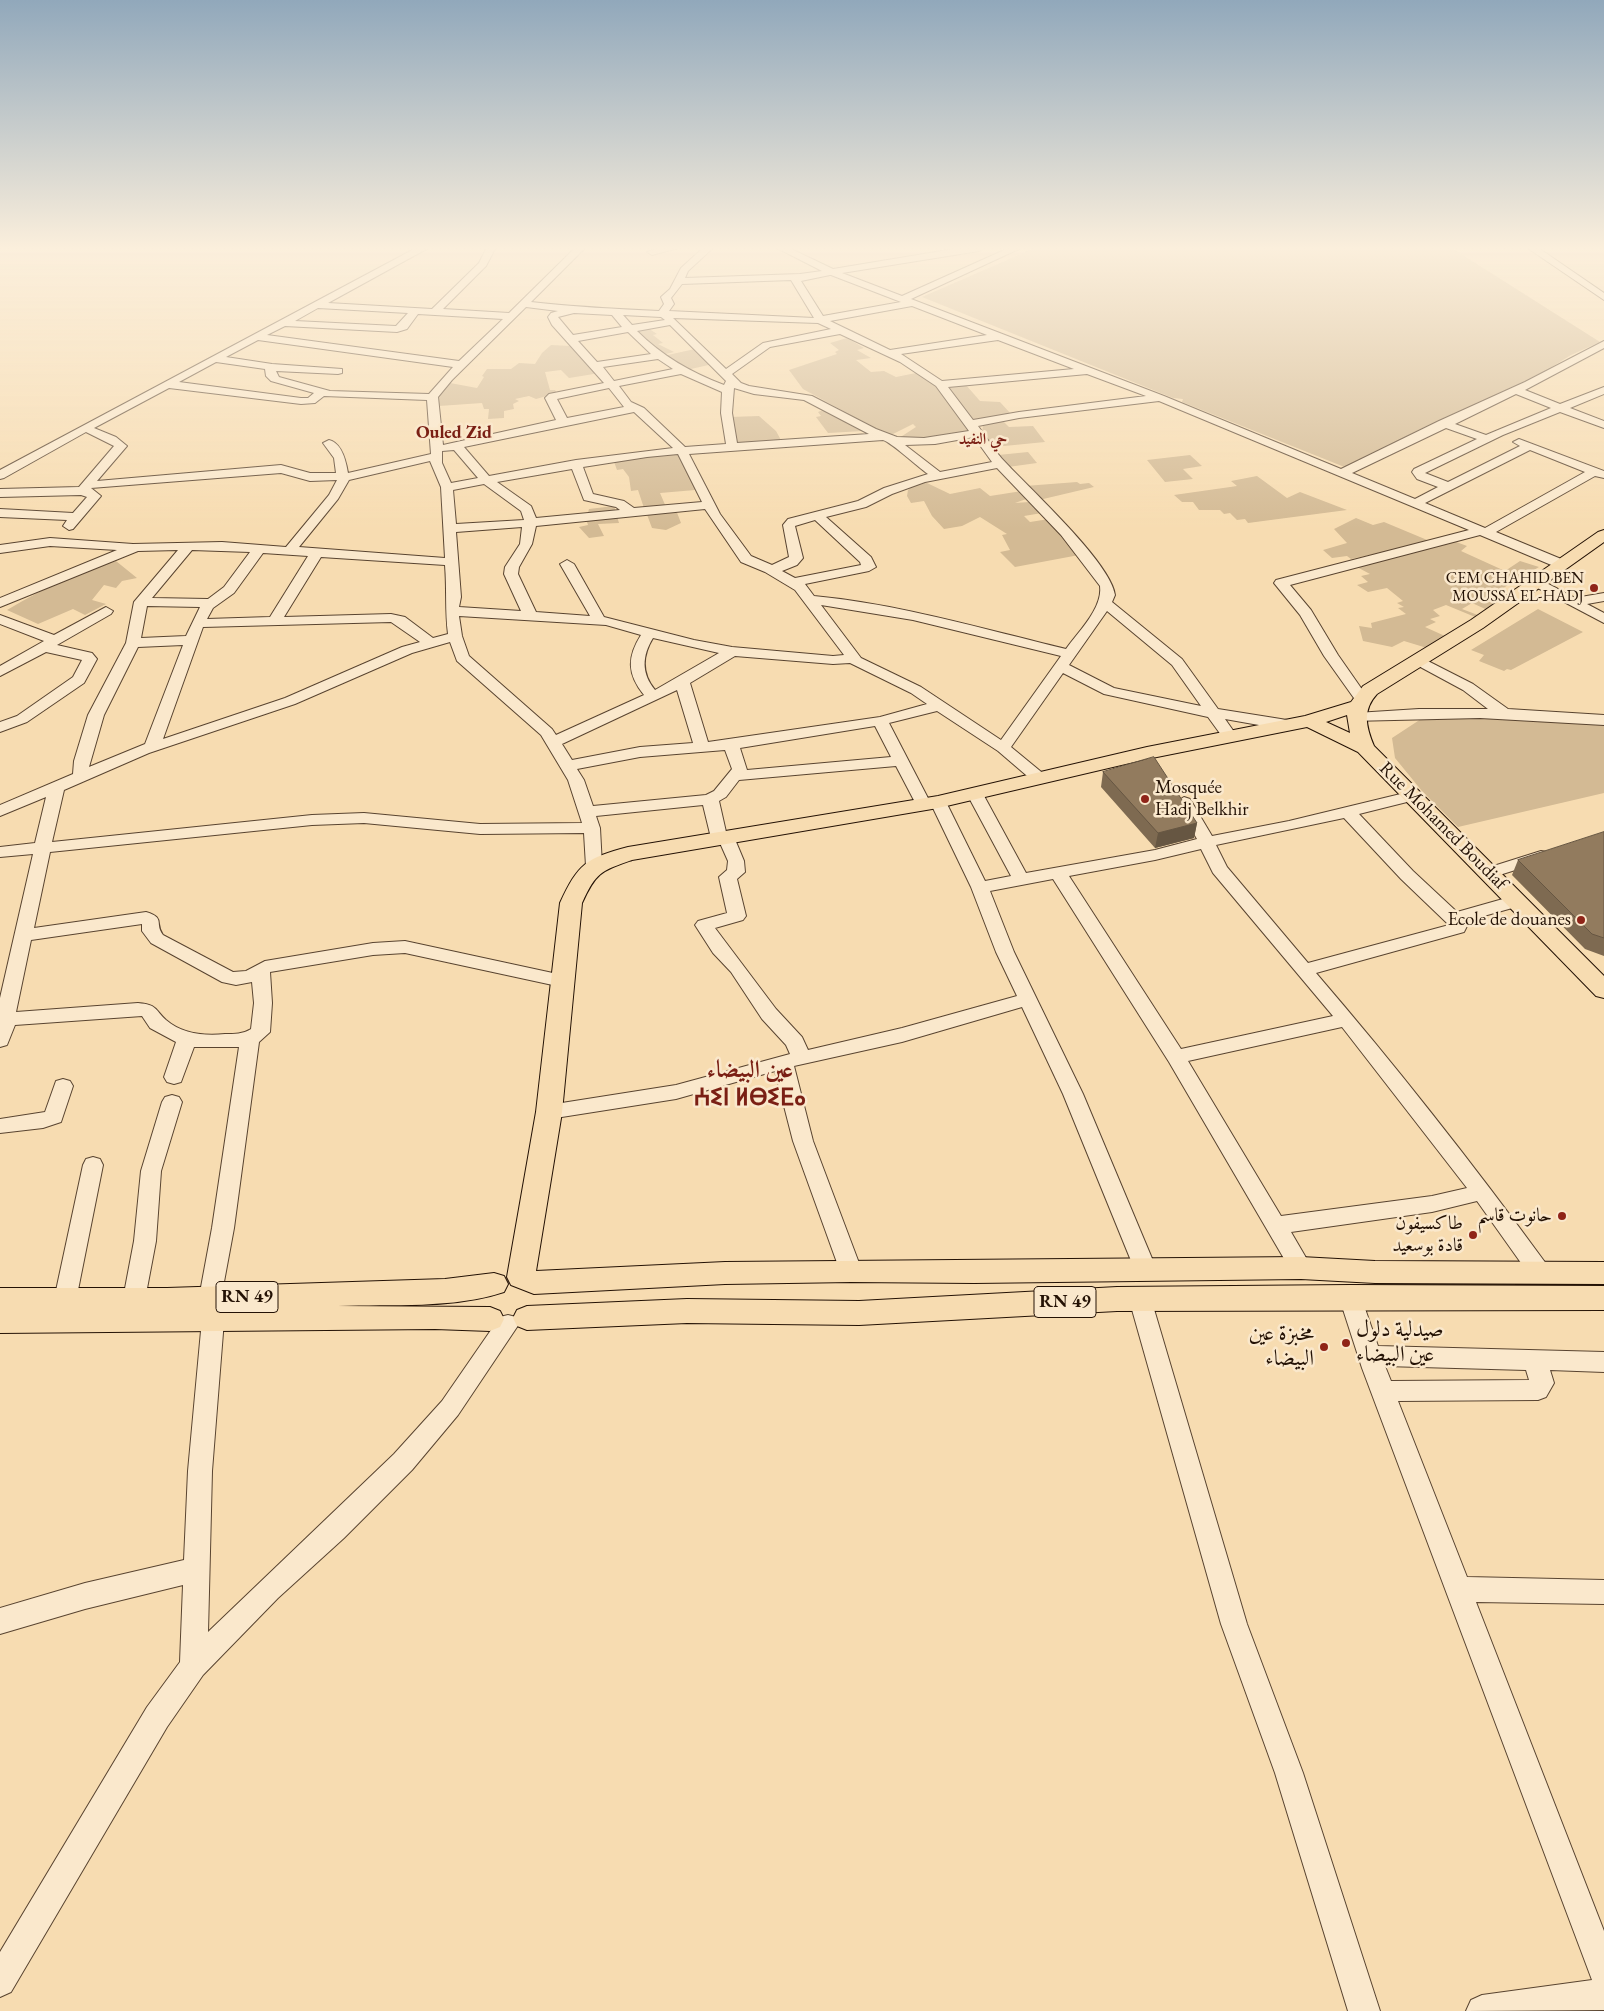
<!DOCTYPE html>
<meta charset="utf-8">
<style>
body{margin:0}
canvas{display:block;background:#f7dcb1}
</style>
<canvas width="1604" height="2011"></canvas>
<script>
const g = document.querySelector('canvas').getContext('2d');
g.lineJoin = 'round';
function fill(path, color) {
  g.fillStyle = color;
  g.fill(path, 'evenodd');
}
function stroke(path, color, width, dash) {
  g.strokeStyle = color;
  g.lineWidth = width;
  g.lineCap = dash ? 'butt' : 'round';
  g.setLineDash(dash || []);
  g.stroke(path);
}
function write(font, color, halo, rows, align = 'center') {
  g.font = font + ' "EB Garamond",Amiri,"Noto Sans Tifinagh",serif';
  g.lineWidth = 5;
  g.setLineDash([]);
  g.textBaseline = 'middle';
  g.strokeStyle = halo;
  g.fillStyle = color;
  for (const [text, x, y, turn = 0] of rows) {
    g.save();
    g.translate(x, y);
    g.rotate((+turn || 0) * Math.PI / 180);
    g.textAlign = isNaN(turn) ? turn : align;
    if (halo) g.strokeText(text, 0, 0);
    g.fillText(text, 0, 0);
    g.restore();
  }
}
const green = new Path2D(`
 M 1037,247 L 1450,247 L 1600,342 L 1571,355 L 1531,380 L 1347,468 L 1182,402 L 1183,399 L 1173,398 L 922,297 Z
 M 648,328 L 657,334 L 653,335 L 663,343 L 658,344 L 674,352 L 662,355 L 634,331 Z
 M 847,338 L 864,348 L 857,350 L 871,358 L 856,360 L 871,372 L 884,371 L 896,377 L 916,373 L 934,383 L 972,432 L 948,440 L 899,438 L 916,427 L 913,424 L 889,436 L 803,389 L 789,370 L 837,354 L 835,352 L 839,350 L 830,343 Z
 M 551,345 L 572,346 L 600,373 L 569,378 L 561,370 L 545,372 L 550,390 L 555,390 L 557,393 L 536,399 L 529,396 L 515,399 L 519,401 L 513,404 L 514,409 L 504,411 L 504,418 L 488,419 L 489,409 L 484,409 L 482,403 L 439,406 L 439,396 L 450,383 L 477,388 L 484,377 L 482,376 L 487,369 L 511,369 L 519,363 L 535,364 L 542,353 Z
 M 695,349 L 713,364 L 682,371 L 663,356 Z
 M 966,385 L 980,401 L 1000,402 L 1011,414 L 975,422 L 945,386 Z
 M 823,410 L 863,431 L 828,433 L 816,417 L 821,416 L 818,412 Z
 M 759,416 L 776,431 L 782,442 L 737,445 L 730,417 Z
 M 1003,421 L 1009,427 L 1033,426 L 1045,442 L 994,447 L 982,432 L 983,426 Z
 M 680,452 L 695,490 L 660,493 L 666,507 L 644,508 L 638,490 L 631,491 L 629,477 L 623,469 L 617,470 L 613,459 Z
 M 1028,452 L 1037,463 L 1008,467 L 998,455 Z
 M 1190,455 L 1202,466 L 1183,469 L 1193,479 L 1165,482 L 1147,460 Z
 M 1257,476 L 1287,498 L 1300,492 L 1347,510 L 1248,523 L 1245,519 L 1237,520 L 1230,513 L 1224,514 L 1220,510 L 1199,510 L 1193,502 L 1182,502 L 1174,495 L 1237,486 L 1231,481 Z
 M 917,482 L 927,483 L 950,494 L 980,488 L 990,496 L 1022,491 L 1029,498 L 1015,503 L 1029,502 L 1042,513 L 1024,516 L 1030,522 L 1049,519 L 1079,555 L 1015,567 L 1000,552 L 1010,550 L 1002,535 L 1007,534 L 980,517 L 962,526 L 944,529 L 932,516 L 924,501 L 911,503 L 907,496 L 908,490 Z
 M 1077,482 L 1080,484 L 1089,483 L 1094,487 L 1039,500 L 1025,486 Z
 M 614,506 L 619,523 L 598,524 L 604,536 L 589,538 L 579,527 L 588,525 L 586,519 L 589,509 Z
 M 676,510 L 681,523 L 666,530 L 652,528 L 646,512 Z
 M 1356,518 L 1373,525 L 1384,522 L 1432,542 L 1351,559 L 1347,556 L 1332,558 L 1323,550 L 1347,543 L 1334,529 Z
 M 1451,540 L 1467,546 L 1461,551 L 1505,571 L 1520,561 L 1539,567 L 1498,591 L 1514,598 L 1492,612 L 1472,603 L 1462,609 L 1483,617 L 1480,619 L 1446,605 L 1433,610 L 1440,616 L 1430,619 L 1436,622 L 1425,627 L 1445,636 L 1427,648 L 1404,641 L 1392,647 L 1363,641 L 1359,626 L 1372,628 L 1371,623 L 1406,614 L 1398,608 L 1404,607 L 1397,603 L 1403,601 L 1387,588 L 1368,592 L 1357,585 L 1368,582 L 1361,576 L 1370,574 L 1355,566 L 1438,544 L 1442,546 Z
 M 116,561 L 137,578 L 122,581 L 116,588 L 104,585 L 92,600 L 106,604 L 85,615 L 73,609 L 38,624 L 7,610 C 45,588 74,573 116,561 Z
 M 1538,609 L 1583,632 L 1511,670 L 1507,669 L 1504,671 L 1479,661 L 1484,655 L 1471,650 Z
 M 1437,715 L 1604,723 L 1604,793 L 1458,827 L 1422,791 L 1395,758 L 1392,738 L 1421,719 Z`);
const minor = new Path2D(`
 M 418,247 L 430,247 L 328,303 L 432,309 L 479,263 L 487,247 L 496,247 L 486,266 L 443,309 L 509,313 L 576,247 L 586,247 L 531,302 C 575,307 616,309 659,311 L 664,304 L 661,297 L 670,289 L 681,268 L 704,247 L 714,247 L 688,271 L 685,278 L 800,274 L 822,271 L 775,247 L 787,247 L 833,269 L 966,247 L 984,248 L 979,251 L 842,273 L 902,296 L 1011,247 L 1023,247 L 911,299 L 1164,396 L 1341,469 L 1439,421 L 1525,382 L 1604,341 L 1604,348 L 1525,390 L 1560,404 L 1604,387 L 1604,394 L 1570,408 L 1604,421 L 1604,428 L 1560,412 L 1503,435 L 1425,473 L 1448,482 L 1520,446 L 1513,442 L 1519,439 L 1604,471 L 1604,478 L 1595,476 L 1496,532 L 1566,561 L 1568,564 L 1566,567 L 1556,567 L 1480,535 L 1290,585 L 1311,610 L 1338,655 L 1368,698 L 1361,702 L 1356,701 L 1324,656 L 1300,615 L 1274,583 L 1276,580 L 1469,530 L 1159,401 L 1019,418 L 978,426 C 987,438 995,452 1006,463 C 1030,489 1111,563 1115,595 L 1112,602 L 1182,659 L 1218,709 L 1287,720 L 1295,725 L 1287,730 L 1225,719 L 1237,736 L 1229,741 L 1224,739 L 1208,717 L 1104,694 L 1063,673 L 1011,747 L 1045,775 L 1047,778 L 1039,783 L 1033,781 L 998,751 L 937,711 L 889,723 L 930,802 L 938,797 L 946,802 L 985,881 L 1011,876 L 967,794 L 975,789 L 983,794 L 1026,873 L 1155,850 L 1197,839 L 1176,802 L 1184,797 L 1190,799 L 1212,836 L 1289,821 L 1413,791 L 1419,793 L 1421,796 L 1419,799 L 1359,814 L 1413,871 L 1457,912 L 1517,895 L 1523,897 L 1526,901 L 1523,905 L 1466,921 L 1468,924 L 1464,932 L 1316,973 C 1397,1067 1473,1164 1547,1265 L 1550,1271 L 1547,1277 L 1539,1280 L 1531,1277 L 1477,1201 L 1432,1212 L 1291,1232 L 1312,1268 L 1309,1274 L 1301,1277 L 1293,1274 L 1169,1062 L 1053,879 L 990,891 L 1014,952 L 1083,1094 L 1156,1268 L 1153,1274 L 1145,1277 L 1137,1274 L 1134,1268 L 1063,1094 L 1022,1007 L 902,1042 L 794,1066 L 813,1141 L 862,1271 L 859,1277 L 851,1280 L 843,1277 L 840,1271 L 793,1141 L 775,1071 L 676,1099 L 549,1119 L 542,1117 L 539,1112 L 542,1107 L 549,1105 L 676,1085 L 790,1054 L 786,1045 L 762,1019 L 731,972 L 713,953 L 695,925 L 698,921 L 727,913 L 719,877 L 727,870 L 728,861 L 720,843 L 713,842 L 711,838 L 703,805 L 596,816 L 600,828 L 602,866 L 600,870 L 588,870 L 586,866 L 584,833 L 480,834 L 364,823 L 312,825 L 50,852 L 34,928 L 146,912 C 166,918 154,923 163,935 L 233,972 L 246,971 L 265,961 L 373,943 L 405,941 L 562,975 L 569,977 L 571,981 L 569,985 L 562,987 L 405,953 L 373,955 L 270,972 L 272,1003 L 270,1032 L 259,1042 L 234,1228 L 221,1298 L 218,1304 L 210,1307 L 202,1304 L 199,1298 L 212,1228 L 239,1047 L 194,1047 L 181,1082 L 174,1084 L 167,1082 L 164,1077 L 176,1042 L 150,1028 L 142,1016 L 15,1025 L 7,1045 L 0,1047 L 0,998 L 33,854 L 0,857 L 0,847 L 35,843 L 46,797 L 0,816 L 0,805 L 73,774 L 74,761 L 88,715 L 126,643 L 134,602 L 178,550 L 138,551 L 0,607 L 0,598 L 117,550 L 50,546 L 0,553 L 0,545 L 50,538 L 133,544 L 222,542 L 286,547 L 329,495 L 337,480 L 310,481 L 281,473 L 91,488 L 101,496 L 73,529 L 69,530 L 63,526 L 67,520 L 0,517 L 0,509 L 73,513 L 87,497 L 81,495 L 0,497 L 0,489 L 79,487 L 114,446 L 86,432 L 4,478 L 0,479 L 0,470 ZM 830,275 L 831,275 L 901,302 L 823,316 L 801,281 ZM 791,280 L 814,318 L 669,311 L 674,304 L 671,298 L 682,284 ZM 912,306 L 987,335 L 890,350 L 830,321 ZM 526,307 L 558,311 L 551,313 L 548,317 L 552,325 L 604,383 L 549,394 L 545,398 L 556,420 L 443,445 L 438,397 L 452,380 ZM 318,308 L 408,313 L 396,326 L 295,321 ZM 574,313 L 612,315 L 622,327 L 573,335 L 558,317 ZM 418,314 L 503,319 L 459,361 L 267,335 L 285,326 L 397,332 L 407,329 ZM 623,315 L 661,317 L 665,320 L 632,325 ZM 673,318 L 818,323 L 831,329 L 763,343 L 726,369 ZM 670,325 L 726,381 L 724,385 C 692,373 662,356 637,331 ZM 628,332 L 651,354 L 597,362 L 578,341 ZM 840,334 L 900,362 L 936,386 L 969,431 L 924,438 L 897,437 L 876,429 L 812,396 L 749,386 L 741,383 L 732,374 L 770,347 ZM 258,340 L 453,367 L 429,394 L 330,391 L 279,377 L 276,371 L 338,374 L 342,373 L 342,369 L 272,364 L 226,357 ZM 998,340 L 1074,369 L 942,381 L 901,354 ZM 658,359 L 673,369 L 614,381 L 603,367 ZM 216,362 L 265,369 L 266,376 L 271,381 L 314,393 L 308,398 L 301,398 L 179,382 ZM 681,374 L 722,392 L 721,413 L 726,444 L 685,447 L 644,408 L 631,402 L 619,386 ZM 1087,374 L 1146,396 L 1019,412 L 973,420 L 948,387 ZM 169,388 L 301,404 L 315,403 L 324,396 L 427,400 L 431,454 L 348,473 C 346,461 342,443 329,440 L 323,443 L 334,458 L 336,473 L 310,473 L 281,465 L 97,481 L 127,446 L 116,437 L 94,428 ZM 609,388 L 624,407 L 567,418 L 557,399 ZM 734,388 L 754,394 L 804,400 L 869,434 L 737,443 L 732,413 ZM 1516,394 L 1551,408 L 1486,435 L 1455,424 ZM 634,412 L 673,448 L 576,460 L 489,476 L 464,447 ZM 1446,428 L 1477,439 L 1414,469 L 1412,472 L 1417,479 L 1438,487 L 1415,499 L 1352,473 ZM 974,437 L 992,462 L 940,472 L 905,445 L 935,444 ZM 883,440 C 891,442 918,467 928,474 L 884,488 L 858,501 L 788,519 L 783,525 L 789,557 L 772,565 L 751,556 L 720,514 L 689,454 ZM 454,450 L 478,478 L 451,483 L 442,463 L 442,451 ZM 1530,450 L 1585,472 L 1485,528 L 1425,503 ZM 678,454 L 702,502 L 634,508 L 624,501 L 593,494 L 583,467 L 647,457 ZM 430,461 L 441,487 L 445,558 L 299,547 L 338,499 L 349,480 ZM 997,468 L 1061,535 L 1100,586 C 1103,608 1078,632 1066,649 C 983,629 899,604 814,596 L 805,584 L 869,571 L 876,567 L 871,557 L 826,517 L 866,507 L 892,494 L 925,482 ZM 572,469 L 584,500 L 616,507 L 620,510 L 536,518 L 531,506 L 497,482 ZM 484,484 L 521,511 L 524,520 L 456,524 L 453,490 ZM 705,509 L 741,562 L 765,572 L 795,590 L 844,655 L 833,656 L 732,647 L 694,640 L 604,617 L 574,564 L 567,560 L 560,564 L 590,616 L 536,612 L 518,574 L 519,567 L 532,544 L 536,526 ZM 815,520 L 860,562 L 861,565 L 795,578 L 782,571 L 797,565 L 803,558 L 795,526 ZM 522,527 L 520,544 L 505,567 L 504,574 L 521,611 L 459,607 L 461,597 L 456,532 ZM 192,550 L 250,552 L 224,587 L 208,599 L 152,598 ZM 263,553 L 308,556 L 270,617 L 207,619 L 213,608 L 234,593 ZM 321,557 L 445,565 C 447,589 445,611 448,634 L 433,638 L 405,617 L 391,614 L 284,617 ZM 821,605 L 913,620 L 1061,656 L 1001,740 L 921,687 L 861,658 ZM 147,606 L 200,607 L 186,636 L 141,638 ZM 1107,611 L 1172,665 L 1201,706 L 1114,688 L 1069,665 ZM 459,616 L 606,625 L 641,635 C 627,657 627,674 644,695 L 556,735 L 552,729 L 469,656 L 462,636 ZM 391,622 L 420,642 L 402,647 L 285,698 L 163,739 L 203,627 ZM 653,638 L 719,653 L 655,690 C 641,673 642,656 653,638 ZM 450,642 L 457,661 L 541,735 L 568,780 L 582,823 L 480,824 L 364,813 L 312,815 L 52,842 L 64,790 L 149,753 L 295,704 L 412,653 ZM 183,645 L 145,744 L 89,767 L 104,715 L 138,647 ZM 735,656 L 833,664 L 850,663 L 911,693 L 927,704 L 880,717 L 708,742 L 690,683 ZM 677,690 L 693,743 L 640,747 L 572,760 L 562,744 ZM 875,726 L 891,757 L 747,770 L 740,748 ZM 725,750 L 732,769 L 714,791 L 706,795 L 593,806 L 584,780 L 577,769 L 640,757 ZM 896,766 L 918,808 L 924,810 L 932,806 L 971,887 L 996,952 L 1017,996 L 902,1028 L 808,1050 L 802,1037 L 776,1009 L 715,928 L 743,920 L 746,916 L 737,879 L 745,872 L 744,861 L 734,837 L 732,833 L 726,832 L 719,801 L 726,797 L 739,780 ZM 1344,818 L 1401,879 L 1449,925 L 1308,963 L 1227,867 L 1216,845 ZM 1201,849 L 1213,873 L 1333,1016 L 1181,1049 L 1069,876 L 1155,860 ZM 142,924 L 142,931 L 151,943 L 222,982 L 236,985 L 252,982 L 254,1003 L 251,1029 C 243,1034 234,1034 225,1034 C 205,1036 182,1034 166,1020 C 154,1009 158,1005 138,1003 L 16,1012 L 31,940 ZM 1342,1027 L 1467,1188 L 1432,1196 L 1281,1216 L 1188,1061 Z
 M 662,247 L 682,247 L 652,255 L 647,252 Z
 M 1526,247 L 1537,247 L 1604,293 L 1604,300 Z
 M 1537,578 L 1575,598 L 1604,593 L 1604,601 L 1587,604 L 1604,613 L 1604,623 L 1532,585 L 1530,582 L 1532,579 Z
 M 106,607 L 113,611 L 111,614 L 57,645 L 92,653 L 97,659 L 84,683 L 27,722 L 0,732 L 0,722 L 17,716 L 73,677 L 82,660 L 46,652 L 0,676 L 0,666 L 44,641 L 0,624 L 0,615 L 54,635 Z
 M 1418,656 L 1473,684 L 1508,709 L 1604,715 L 1604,725 L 1480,718 L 1351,721 L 1348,718 L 1351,715 L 1356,713 L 1419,709 L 1488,709 L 1463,690 L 1413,663 L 1411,660 Z
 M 1541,851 L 1547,852 L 1549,856 L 1547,860 L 1490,878 L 1484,877 L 1481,873 L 1484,869 Z
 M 63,1079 L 70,1081 L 73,1086 L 61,1122 L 43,1128 L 0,1133 L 0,1119 L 45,1112 L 56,1081 Z
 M 172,1095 L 179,1097 L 182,1102 L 161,1171 L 156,1241 L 145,1299 L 142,1305 L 134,1308 L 126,1305 L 123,1299 L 134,1241 L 141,1171 L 162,1102 L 165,1097 Z
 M 93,1157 L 100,1159 L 103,1165 L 76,1300 L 73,1306 L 65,1309 L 57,1306 L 54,1300 L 83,1165 L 86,1159 Z
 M 1350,1288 L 1358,1291 L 1361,1297 L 1378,1346 L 1604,1352 L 1604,1372 L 1550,1370 L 1554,1383 L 1546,1397 L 1538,1400 L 1398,1401 L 1467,1577 L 1604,1580 L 1604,1604 L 1476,1602 L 1604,1931 L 1604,2010 L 1466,2011 L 1471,2000 L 1482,1995 L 1592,1980 L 1362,1368 L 1339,1297 L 1342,1291 ZM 1385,1366 L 1526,1370 L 1529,1380 L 1391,1381 Z
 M 1140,1290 L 1148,1293 L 1151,1299 L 1247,1624 L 1303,1773 L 1380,2011 L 1348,2011 L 1275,1773 L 1221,1624 L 1129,1299 L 1132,1293 Z
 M 213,1311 L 221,1313 L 224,1320 L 212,1471 L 208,1632 L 394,1454 L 442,1401 L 500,1317 L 508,1315 L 516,1317 L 519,1324 L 458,1415 L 412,1470 L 344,1538 L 278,1598 L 203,1675 L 167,1727 L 11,1992 L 0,1997 L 0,1952 L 147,1707 L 180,1662 L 183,1585 L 85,1609 L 0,1634 L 0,1608 L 85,1583 L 184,1560 L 188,1471 L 202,1320 L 205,1313 Z`);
const major = new Path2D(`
 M 1604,530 L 1604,542 L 1483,628 L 1377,694 C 1362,710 1366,727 1374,746 L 1604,976 L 1604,998 L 1596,996 L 1358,752 L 1307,727 L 1147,759 L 938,808 L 632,860 C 601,871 596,872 582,903 L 562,1112 L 536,1271 L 725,1262 L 1301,1257 L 1375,1261 L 1604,1262 L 1604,1284 L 1375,1283 L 1301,1279 L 974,1283 L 851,1282 L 725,1284 L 534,1294 L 511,1285 L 507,1277 L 536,1112 L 560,903 C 578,864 586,858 628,847 L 938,796 L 1147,747 L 1305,716 L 1351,702 L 1363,686 L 1471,620 L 1598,532 ZM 1347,715 L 1350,733 L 1326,722 Z
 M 494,1273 L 504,1276 L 508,1284 L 504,1292 C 453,1309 392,1304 338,1306 L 490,1307 L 500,1311 L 504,1319 L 500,1327 L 490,1331 L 435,1329 L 0,1333 L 0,1288 L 167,1288 L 445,1279 Z
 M 1350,1285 L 1604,1286 L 1604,1310 L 1117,1311 L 859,1325 L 687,1323 L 527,1330 L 517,1326 L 513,1318 L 517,1310 L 527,1306 L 687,1299 L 859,1301 L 1117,1287 Z`);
const wall = new Path2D(`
 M 1103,772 L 1197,823 L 1194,838 L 1155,848 L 1101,787 Z
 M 1604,832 L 1604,956 L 1585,949 L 1512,875 L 1518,860 Z`);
const shadedWall = new Path2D(`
 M 1197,823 L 1194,838 L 1155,848 L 1158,833 Z`);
const building = new Path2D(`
 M 1154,757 L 1197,823 L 1158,833 L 1103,772 Z
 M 1604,832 L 1604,938 L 1592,934 L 1518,860 Z`);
const markers = [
 [1594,588,5,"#8f2418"],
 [1145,799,5,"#8f2418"],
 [1581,920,5,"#8f2418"],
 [1562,1216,5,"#8f2418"],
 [1473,1235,5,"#8f2418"],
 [1346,1343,5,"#8f2418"],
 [1324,1347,5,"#8f2418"]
];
const farNeighbourhoodnames = [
 ["حي النفيد",983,440]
];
const farPoinames = [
 ["CEM CHAHID BEN",1584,579],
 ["MOUSSA EL-HADJ",1584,597]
];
const farQuarternames = [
 ["Ouled Zid",454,433]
];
const shields = [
 [247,1297,62],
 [1065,1302,62]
];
const shieldNames = [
 ["RN 49",247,1297],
 ["RN 49",1065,1302]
];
const poiNames = [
 ["Mosquée",1155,788,"left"],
 ["Hadj Belkhir",1155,810,"left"],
 ["Ecole de douanes",1571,920],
 ["حانوت قاسم",1552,1216],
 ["طاكسيفون",1463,1224],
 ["قادة بوسعيد",1463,1246]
];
const streetNames = [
 ["Rue Mohamed Boudiaf",1443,826,45]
];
const nearPoinames = [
 ["صيدلية دلول",1356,1330],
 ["عين البيضاء",1356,1355],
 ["مخبزة عين",1314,1334,"right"],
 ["البيضاء",1314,1359,"right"]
];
const districtNames = [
 ["عين البيضاء",750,1070],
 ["ⵄⵉⵏ ⵍⴱⵉⴹⴰ",750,1098]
];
fill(green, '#d3ba94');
stroke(minor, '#594430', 2);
stroke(major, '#241205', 2);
fill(minor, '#fae8cc');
fill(major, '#f7dcb1');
fill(wall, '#7e6a51');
fill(shadedWall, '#665642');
fill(building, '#927b5e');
stroke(building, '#665642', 1);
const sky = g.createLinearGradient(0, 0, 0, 529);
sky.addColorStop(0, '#91a8bb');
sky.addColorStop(0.47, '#fbefdc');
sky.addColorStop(1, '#fbefdc00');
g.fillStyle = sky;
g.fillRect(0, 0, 1604, 529);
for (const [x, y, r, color] of markers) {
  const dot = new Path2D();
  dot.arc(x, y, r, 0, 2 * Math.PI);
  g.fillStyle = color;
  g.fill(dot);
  stroke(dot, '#fae8cc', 2);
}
write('bold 16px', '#7a1f14', '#fae8cc', farNeighbourhoodnames);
write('16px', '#241205', '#fae8cc', farPoinames, 'right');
write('bold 18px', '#7a1f14', '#fae8cc', farQuarternames);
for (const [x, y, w] of shields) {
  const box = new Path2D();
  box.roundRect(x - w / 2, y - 15.5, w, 31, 4);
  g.fillStyle = '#fae8cc';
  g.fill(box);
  stroke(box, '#241205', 1);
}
write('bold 18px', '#241205', null, shieldNames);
write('19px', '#241205', '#fae8cc', poiNames, 'right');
write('19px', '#241205', '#fae8cc', streetNames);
write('22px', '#241205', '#fae8cc', nearPoinames, 'left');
write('bold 24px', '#7a1f14', '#fae8cc', districtNames);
</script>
